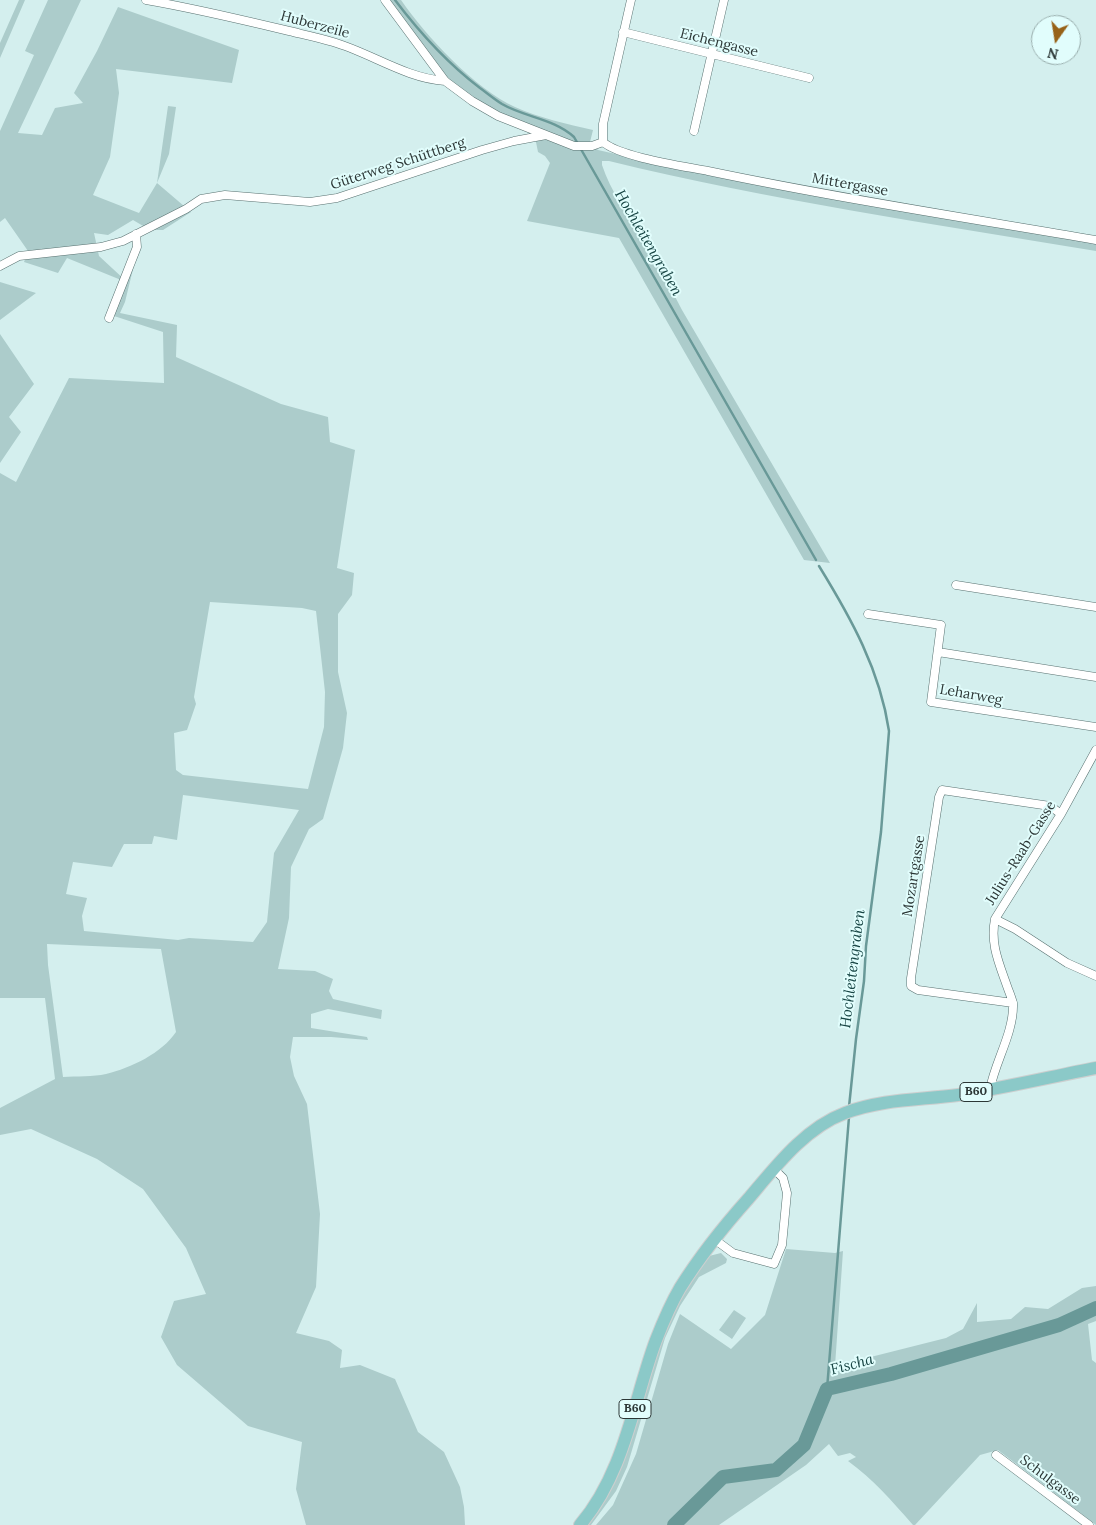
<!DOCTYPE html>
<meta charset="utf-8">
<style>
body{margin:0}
#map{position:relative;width:1096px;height:1525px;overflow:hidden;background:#d4efee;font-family:Lora,serif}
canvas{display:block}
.north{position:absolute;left:1031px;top:15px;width:50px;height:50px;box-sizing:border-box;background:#e1fdfc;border:1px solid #99aead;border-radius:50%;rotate:193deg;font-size:14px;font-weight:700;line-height:20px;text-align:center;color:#2c3736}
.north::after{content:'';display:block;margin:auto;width:18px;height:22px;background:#976218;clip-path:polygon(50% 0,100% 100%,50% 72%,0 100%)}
</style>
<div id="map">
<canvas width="1096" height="1525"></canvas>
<div class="north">N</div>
</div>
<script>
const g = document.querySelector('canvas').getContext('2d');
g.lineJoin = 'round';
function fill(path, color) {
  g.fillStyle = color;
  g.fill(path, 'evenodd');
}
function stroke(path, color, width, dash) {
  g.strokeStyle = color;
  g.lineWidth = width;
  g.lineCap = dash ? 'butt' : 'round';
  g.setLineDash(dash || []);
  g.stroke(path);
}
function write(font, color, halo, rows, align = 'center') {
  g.font = font + ' Lora,serif';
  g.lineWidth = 4;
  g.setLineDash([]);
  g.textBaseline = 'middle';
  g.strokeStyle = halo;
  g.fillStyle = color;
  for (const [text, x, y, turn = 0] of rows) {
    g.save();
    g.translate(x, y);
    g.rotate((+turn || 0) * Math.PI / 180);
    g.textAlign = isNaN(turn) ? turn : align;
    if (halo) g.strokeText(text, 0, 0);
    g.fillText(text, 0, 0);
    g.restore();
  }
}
const green = new Path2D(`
 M 19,0 L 25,0 L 0,58 L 0,43 Z
 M 48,0 L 81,0 L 18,133 L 42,135 L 55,108 L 83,103 L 74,93 L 97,51 L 118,7 L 239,50 L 232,83 L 116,69 L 119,93 L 110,157 L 93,195 L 139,213 L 157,183 L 168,106 L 176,107 L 169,154 L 157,183 L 191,212 L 163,230 L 150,230 L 133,220 L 108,235 L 94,233 L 99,256 L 126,281 L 134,265 L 125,302 L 120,313 L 177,325 L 176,357 L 281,404 L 328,417 L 330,442 L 355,450 L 337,568 L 354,573 L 352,595 L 338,614 L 338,672 L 347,713 L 343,748 L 323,819 L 309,829 L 291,867 L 289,918 L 278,969 L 315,971 L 333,979 L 329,991 L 333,999 L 382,1010 L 381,1019 L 328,1009 L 311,1014 L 311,1028 L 367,1037 L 368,1040 L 331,1037 L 293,1037 L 290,1057 L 294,1076 L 307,1104 L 320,1214 L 316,1287 L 296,1333 L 329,1341 L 342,1350 L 340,1368 L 360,1365 L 395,1379 L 418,1432 L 444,1452 L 460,1487 L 464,1507 L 465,1525 L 306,1525 L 296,1489 L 302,1442 L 248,1426 L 177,1365 L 161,1337 L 174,1301 L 206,1294 L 186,1248 L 143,1189 L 97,1159 L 31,1129 L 0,1135 L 0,1108 L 55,1079 L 45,998 L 0,998 L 0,473 L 16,482 L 69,378 L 164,383 L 163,332 L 114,316 L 126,282 L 67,258 L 58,273 L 24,262 L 28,251 L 5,218 L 0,222 L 0,131 L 34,55 L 25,51 ZM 210,602 L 302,608 L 316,611 L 325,692 L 324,727 L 308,789 L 183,775 L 176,770 L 174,733 L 187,730 L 196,704 L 194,697 ZM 183,795 L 299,810 L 274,853 L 267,922 L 253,942 L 189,938 L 178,940 L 84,931 L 82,916 L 87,898 L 66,894 L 73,862 L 112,867 L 124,844 L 152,844 L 154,836 L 177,840 ZM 47,944 L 161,949 L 176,1032 C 162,1053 131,1068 106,1074 C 93,1077 77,1076 63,1077 L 48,965 Z
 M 390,0 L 401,0 C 426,36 475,89 515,107 C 540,118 567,124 593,130 L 590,142 L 598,150 L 721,178 L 724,171 L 859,196 L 1096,236 L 1096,251 C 933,224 769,200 609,161 L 602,161 L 602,165 C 611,192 626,211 641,235 C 656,260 669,285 682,310 L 830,563 L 804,560 L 619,238 L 527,221 L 550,163 L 545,156 L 538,152 L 533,127 C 502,115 470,100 446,76 Z
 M 0,282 L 36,293 L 0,320 Z
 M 0,334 L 34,384 L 9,417 L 21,432 L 0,463 Z
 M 786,1249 L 835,1253 L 843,1251 L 835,1366 L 946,1338 L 963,1329 L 977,1303 L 977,1322 L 1011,1319 L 1025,1307 L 1048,1309 L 1082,1288 L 1096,1286 L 1096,1321 L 1088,1324 L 1092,1360 L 1096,1363 L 1096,1525 L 998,1450 L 980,1455 L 915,1525 L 913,1525 C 891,1500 874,1480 848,1461 L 856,1457 L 850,1453 L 838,1456 L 829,1444 L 806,1465 L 719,1525 L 596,1525 L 613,1505 L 636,1454 L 668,1344 L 680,1314 L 731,1349 L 765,1315 Z
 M 721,1253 L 727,1259 L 726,1263 L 699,1277 L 680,1306 L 665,1338 L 627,1467 L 616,1491 L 591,1525 L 585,1525 L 668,1321 L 692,1280 L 709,1256 Z
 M 734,1310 L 746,1318 L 732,1339 L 719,1330 Z`);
const stream = new Path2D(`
 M 395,0 C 420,33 447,63 480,88 C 487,93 494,99 502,104 C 524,117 555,119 574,137 L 816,560
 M 819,566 C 851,618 880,670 889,731 L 881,832 L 866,946 L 864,981 L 856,1039 L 849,1107
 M 827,1389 L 849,1117`);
const river = new Path2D(`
 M 674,1525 L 723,1477 L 776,1470 L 804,1445 L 827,1389 L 891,1374 L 1059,1325 L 1096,1308`);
const street = new Path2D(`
 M 146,0 C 193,8 239,19 285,30 C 301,34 317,37 333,42 C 371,53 405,78 445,81
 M 385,0 L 445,81 L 472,101 L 498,116 L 574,146 L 592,146 L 603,142 C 620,157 683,166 708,171 C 837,198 967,218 1096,240
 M 623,32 L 809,78
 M 694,131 L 724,0
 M 603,142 L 603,124 L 631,0
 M 0,266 L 19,256 L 101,247 L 123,241 L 186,209 L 201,199 L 225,195 L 310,202 L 337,198 L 482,150 L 514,141 L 546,135
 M 109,318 L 137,247 L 136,234
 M 956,585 L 1096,607
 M 868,614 L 941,625 L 931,702 L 1096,727
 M 938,652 L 1096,677
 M 995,919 L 1015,929 L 1067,963 L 1096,976
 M 1013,1003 L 918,990 L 911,986 L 911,978 L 939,797 L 942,790 L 1050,806 L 1061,814
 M 990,1089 C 995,1062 1014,1032 1013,1004 C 1012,998 1009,992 1007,986 C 999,963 990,944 995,919 L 1061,814 L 1096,750
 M 714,1239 L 733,1253 L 774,1264 L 782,1245 L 787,1193 L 783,1178 L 774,1169
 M 996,1455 L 1089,1525`);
const primary = new Path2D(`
 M 580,1525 C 615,1484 628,1431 643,1380 C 647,1367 651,1353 656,1340 C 663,1322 670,1305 680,1288 C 700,1256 724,1226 749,1198 C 776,1166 805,1128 845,1113 C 882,1099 920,1100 958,1095 C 1004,1088 1050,1077 1096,1068`);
const shields = [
 [976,1092,32],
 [635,1409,32]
];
const shieldNames = [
 ["B60",976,1092],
 ["B60",635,1409]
];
const streetNames = [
 ["Huberzeile",315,25,15],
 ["Eichengasse",719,43,14],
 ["Güterweg Schüttberg",398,164,-18],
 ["Mittergasse",850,185,10],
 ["Leharweg",971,695,10],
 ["Julius-Raab-Gasse",1021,853,-58],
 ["Mozartgasse",914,876,-81],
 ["Schulgasse",1050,1480,37]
];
const waterNames = [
 ["Hochleitengraben",648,243,60],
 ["Hochleitengraben",853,969,-83],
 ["Fischa",852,1365,-15]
];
fill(green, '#accccb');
stroke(stream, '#699998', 2.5);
stroke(river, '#699998', 14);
stroke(street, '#587170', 9);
stroke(primary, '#cccfcf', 14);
stroke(street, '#fff', 8);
stroke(primary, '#8bc9c8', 12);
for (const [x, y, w] of shields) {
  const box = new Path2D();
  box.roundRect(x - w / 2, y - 9.5, w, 19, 4);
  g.fillStyle = '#e1fdfc';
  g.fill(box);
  stroke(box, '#2c3736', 1);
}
write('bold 12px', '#2c3736', null, shieldNames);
write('14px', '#2c3736', '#e1fdfc', streetNames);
write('italic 15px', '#174544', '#e1fdfc', waterNames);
</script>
